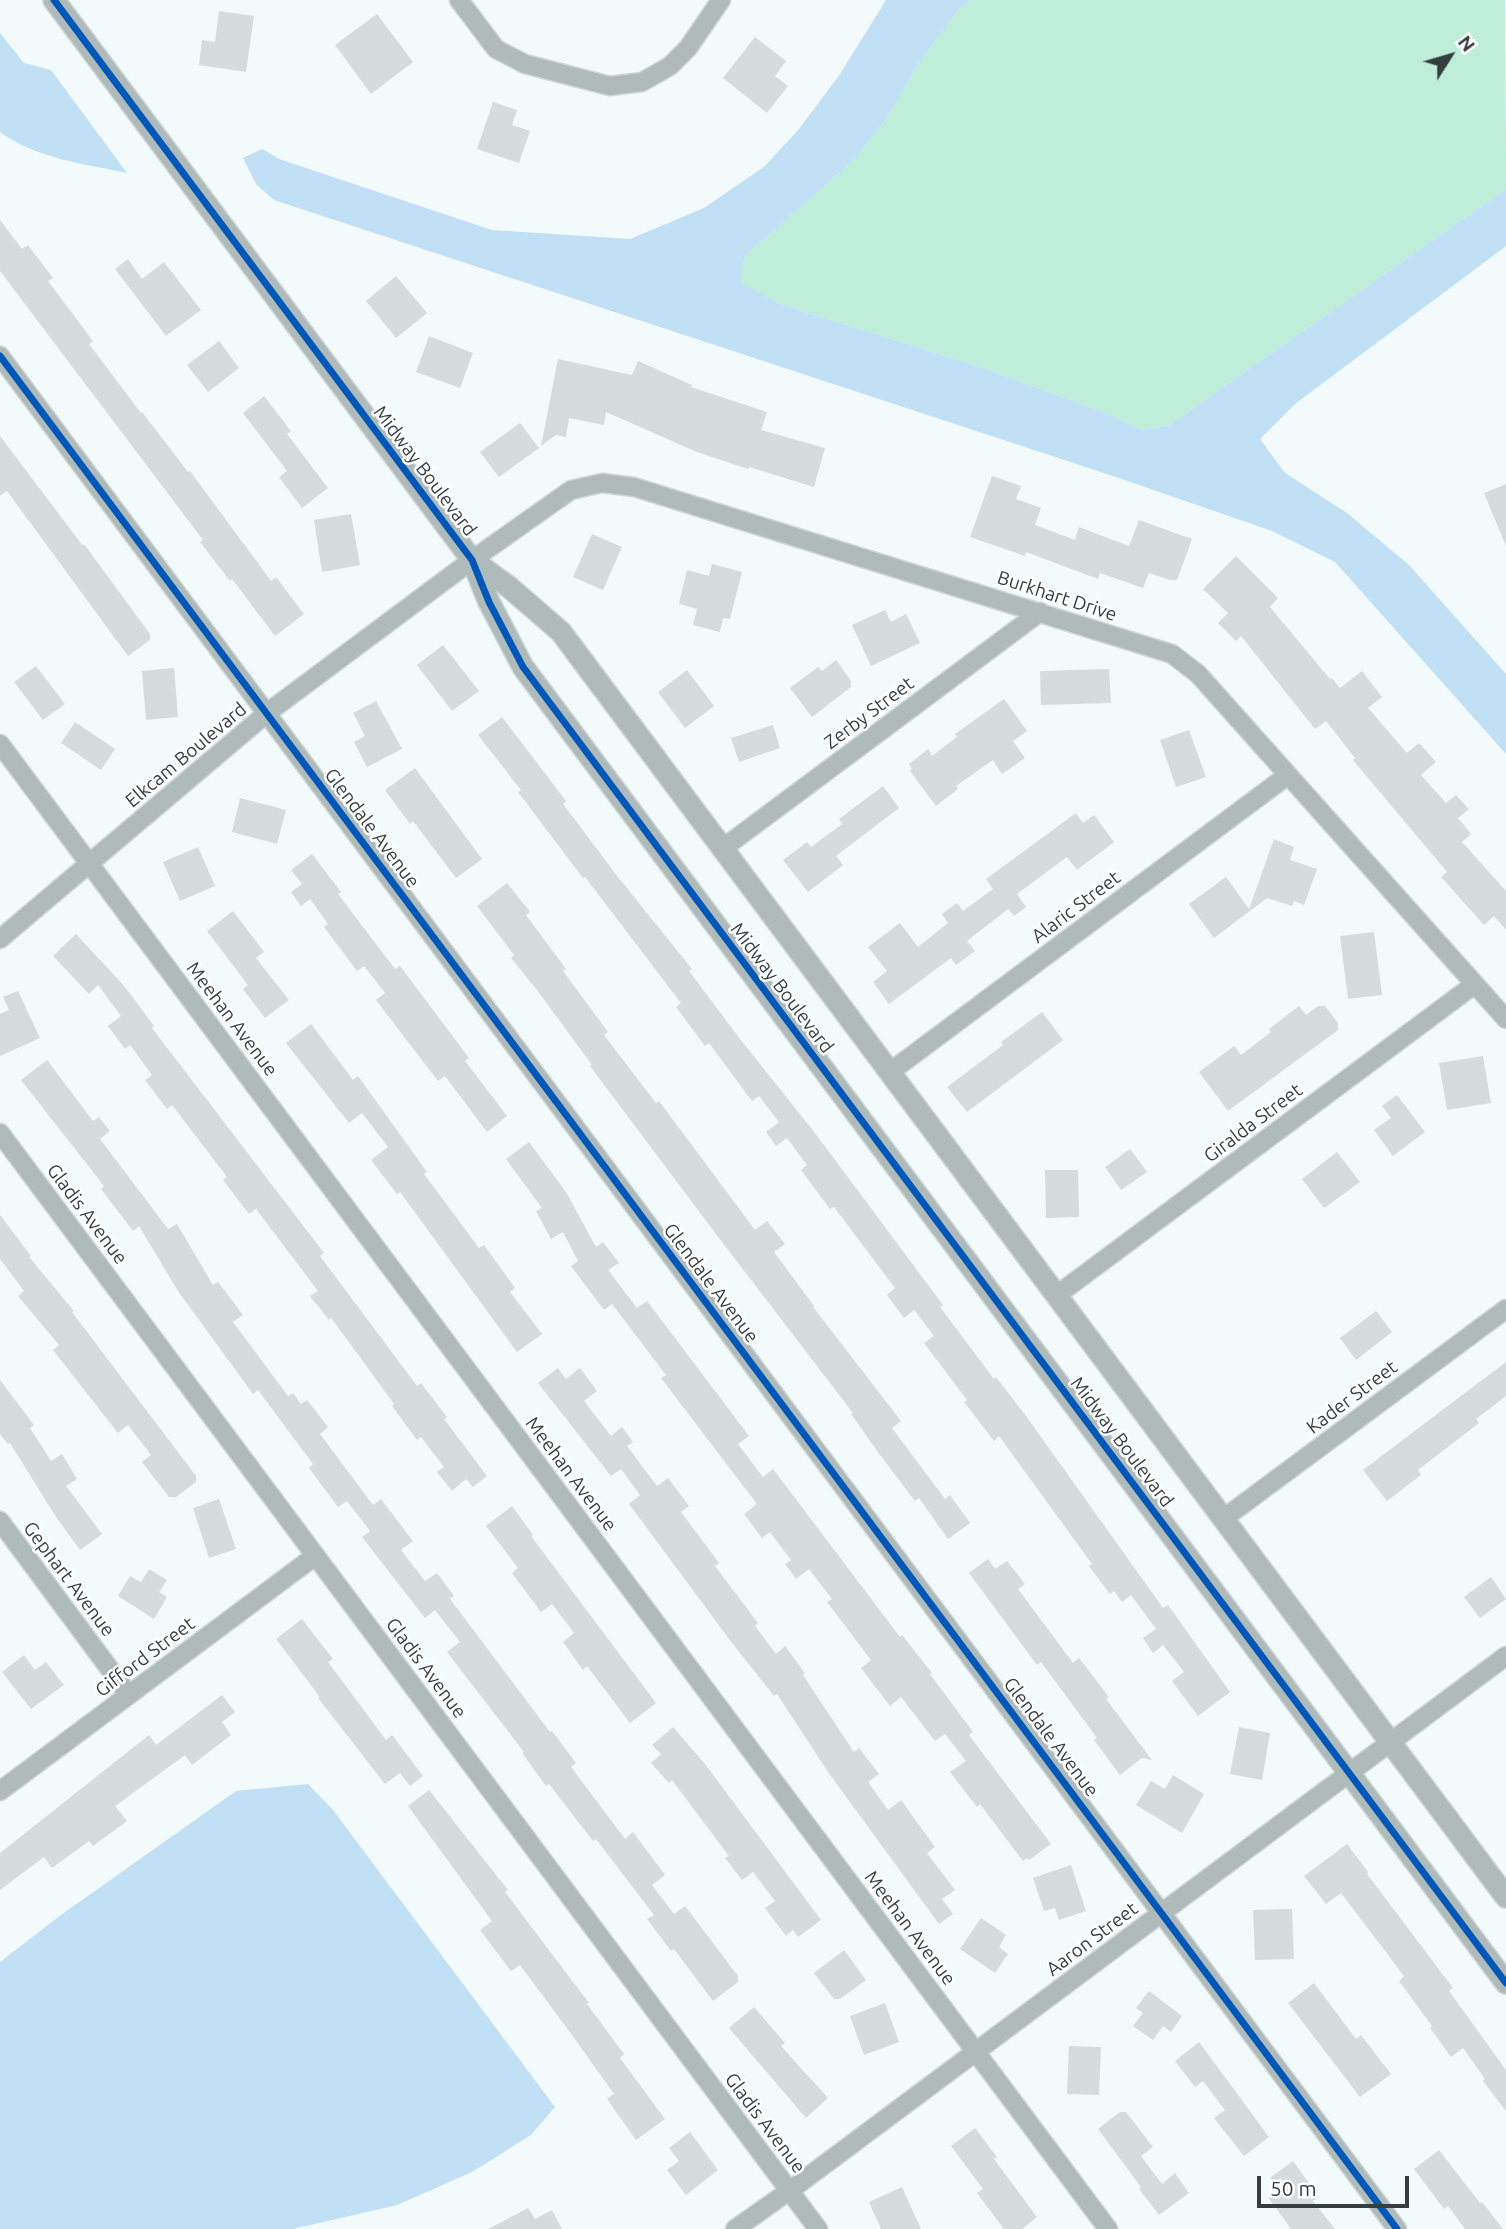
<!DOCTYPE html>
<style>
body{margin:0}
#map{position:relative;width:1506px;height:2229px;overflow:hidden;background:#f2fafc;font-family:Ubuntu,sans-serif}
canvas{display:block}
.north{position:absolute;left:1415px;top:21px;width:70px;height:70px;-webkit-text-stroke:5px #fff;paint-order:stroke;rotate:53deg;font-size:19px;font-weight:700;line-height:28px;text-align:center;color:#353e3f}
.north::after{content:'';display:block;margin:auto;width:24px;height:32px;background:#353e3f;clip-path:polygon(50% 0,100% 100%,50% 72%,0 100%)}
.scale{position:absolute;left:1257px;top:2176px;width:152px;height:32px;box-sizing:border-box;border:4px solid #353e3f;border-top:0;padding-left:9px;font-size:21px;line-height:24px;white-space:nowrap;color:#353e3f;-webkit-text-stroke:5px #fff;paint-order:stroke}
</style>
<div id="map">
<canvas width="1506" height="2229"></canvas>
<div class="north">N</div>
<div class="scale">50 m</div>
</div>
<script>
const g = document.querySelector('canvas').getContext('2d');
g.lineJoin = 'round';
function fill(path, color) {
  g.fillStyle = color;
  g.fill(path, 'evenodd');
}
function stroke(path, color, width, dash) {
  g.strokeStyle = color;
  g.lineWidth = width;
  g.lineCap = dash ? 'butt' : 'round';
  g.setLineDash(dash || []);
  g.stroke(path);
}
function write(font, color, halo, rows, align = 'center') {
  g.font = font + ' Ubuntu,sans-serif';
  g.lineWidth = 5;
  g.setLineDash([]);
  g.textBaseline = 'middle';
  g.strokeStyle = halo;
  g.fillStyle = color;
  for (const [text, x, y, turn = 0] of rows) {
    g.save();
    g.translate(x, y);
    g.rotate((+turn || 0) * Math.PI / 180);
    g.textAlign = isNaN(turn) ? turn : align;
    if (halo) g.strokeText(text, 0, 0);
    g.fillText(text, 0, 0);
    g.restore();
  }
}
const green = new Path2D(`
 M 972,0 L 1505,0 L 1506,189 L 1169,425 L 1143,430 L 1106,413 L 981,367 L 780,304 L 739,282 L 745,256 L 855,159 L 889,115 L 917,66 L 959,9 Z`);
const water = new Path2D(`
 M 886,0 L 972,0 L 959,9 L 917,66 L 889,115 L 855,159 L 745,256 L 740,282 L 780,304 L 981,367 L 1106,413 L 1143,430 L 1169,425 L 1506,189 L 1506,246 L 1295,404 L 1260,439 L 1285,473 L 1347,513 L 1409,565 L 1506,674 L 1506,754 L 1335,562 L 1272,531 L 1113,476 L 274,200 L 256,184 L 243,158 L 262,149 L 279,159 L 492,230 L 630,239 L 704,208 L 765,166 L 799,129 L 840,74 Z
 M 0,33 L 24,63 L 51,70 L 127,173 C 85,164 35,158 0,132 Z
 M 308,1784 L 333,1810 L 555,2107 L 531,2135 L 472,2172 L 397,2205 L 293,2229 L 0,2229 L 0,1962 L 61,1915 L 236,1791 Z`);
const building = new Path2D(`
 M 219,11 L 254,16 L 246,72 L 199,65 L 202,40 L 215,42 Z
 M 377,14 L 413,62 L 371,94 L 335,45 Z
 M 755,37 L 786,61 L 775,76 L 788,86 L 767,113 L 723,78 Z
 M 493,102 L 517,110 L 512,125 L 530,131 L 519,163 L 477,149 Z
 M 0,220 L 22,249 L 28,245 L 53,278 L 48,281 L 93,341 L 89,344 L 141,413 L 142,412 L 188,472 L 190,471 L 271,581 L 276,577 L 304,614 L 275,636 L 232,579 L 230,581 L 200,542 L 203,540 L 0,271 Z
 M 128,259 L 142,279 L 164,262 L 201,310 L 166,336 L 115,269 Z
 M 396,276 L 427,313 L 396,338 L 366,301 Z
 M 429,336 L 473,353 L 460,388 L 416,372 Z
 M 219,341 L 239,368 L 208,392 L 187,365 Z
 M 558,359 L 632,375 L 638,361 L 692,385 L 691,387 L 767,412 L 761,430 L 825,448 L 814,487 L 749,467 L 748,469 L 697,452 L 606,412 L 604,425 L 569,418 L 566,437 L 556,435 L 541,446 Z
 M 264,396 L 291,431 L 287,434 L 328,488 L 302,508 L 279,477 L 287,471 L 243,413 Z
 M 520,423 L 539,448 L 499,477 L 480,452 Z
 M 0,436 L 83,546 L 84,544 L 150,634 L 150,640 L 128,656 L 7,491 L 0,496 Z
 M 992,476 L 1021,486 L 1016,499 L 1041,508 L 1035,525 L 1075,540 L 1079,527 L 1129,546 L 1139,520 L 1192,539 L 1177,580 L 1170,580 L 1149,573 L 1143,588 L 1100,573 L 1098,579 L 1026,552 L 1025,556 L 970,537 Z
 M 1506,484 L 1506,546 L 1484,493 Z
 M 351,514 L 360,565 L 322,572 L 314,520 Z
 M 592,534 L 622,547 L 603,590 L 573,577 Z
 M 1236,556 L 1278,598 L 1270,607 L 1330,679 L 1332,678 L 1340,688 L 1362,671 L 1382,697 L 1368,708 L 1407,753 L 1419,743 L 1436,762 L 1421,775 L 1446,803 L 1456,795 L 1469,809 L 1458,818 L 1471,834 L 1462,842 L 1506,891 L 1506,930 L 1494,916 L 1484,925 L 1441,877 L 1447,872 L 1353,760 L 1355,758 L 1326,721 L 1315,729 L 1241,636 L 1236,641 L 1218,623 L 1228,613 L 1203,589 Z
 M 712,564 L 742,572 L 730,619 L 723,618 L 720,632 L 693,625 L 697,609 L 679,604 L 687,570 L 709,576 Z
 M 885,610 L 891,622 L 906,614 L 920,643 L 871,666 L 852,625 Z
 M 443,645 L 479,691 L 452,711 L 417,665 Z
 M 836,660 L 851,681 L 851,687 L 812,717 L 790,688 L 818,667 L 822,671 Z
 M 36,666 L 65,704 L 43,720 L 14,682 Z
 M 174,668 L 178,717 L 146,720 L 142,671 Z
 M 1109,669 L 1111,703 L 1041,705 L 1040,671 Z
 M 687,670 L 714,706 L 685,728 L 658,692 Z
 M 1004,699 L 1027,731 L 1013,741 L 1025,758 L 1002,774 L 993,760 L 956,786 L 958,789 L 936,806 L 910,771 L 912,769 L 909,764 L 928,749 L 932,756 L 957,737 L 955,734 Z
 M 376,701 L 402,749 L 367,767 L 354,742 L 365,736 L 353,713 Z
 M 502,717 L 566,801 L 563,804 L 618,877 L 692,969 L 689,971 L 740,1039 L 815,1133 L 943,1305 L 940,1307 L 994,1379 L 996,1377 L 1026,1416 L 1163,1608 L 1168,1605 L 1230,1692 L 1198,1716 L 1172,1681 L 1184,1672 L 1163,1645 L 1153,1653 L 1143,1638 L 1156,1629 L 1131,1595 L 1122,1602 L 1114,1591 L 1110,1594 L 1089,1566 L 1092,1564 L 999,1436 L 994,1441 L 964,1402 L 967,1400 L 924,1343 L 934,1336 L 914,1310 L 904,1318 L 887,1295 L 895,1288 L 834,1207 L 830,1209 L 801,1170 L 807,1165 L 787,1138 L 776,1146 L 766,1132 L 779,1122 L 759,1096 L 752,1101 L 709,1043 L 705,1046 L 676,1007 L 681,1003 L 585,877 L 583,878 L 518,792 L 521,790 L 478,735 Z
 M 75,722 L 115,749 L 101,770 L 61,743 Z
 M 773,725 L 780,748 L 739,762 L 731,738 Z
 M 1189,730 L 1206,777 L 1176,787 L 1160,740 Z
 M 415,768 L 482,859 L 456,878 L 413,821 L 410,824 L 385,790 Z
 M 883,786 L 899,808 L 836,856 L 843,865 L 808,892 L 783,860 L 807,842 L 811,847 L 842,824 L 839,819 Z
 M 240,798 L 286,810 L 277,844 L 232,832 Z
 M 1076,813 L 1083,823 L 1094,815 L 1114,842 L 1077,870 L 1067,857 L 1017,894 L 1026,907 L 1014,916 L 1008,909 L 967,941 L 975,951 L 956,965 L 951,958 L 889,1004 L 873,982 L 887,971 L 868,947 L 900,923 L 918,947 L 948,923 L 942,914 L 957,903 L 963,911 L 993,889 L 986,879 Z
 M 1274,839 L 1294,847 L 1290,860 L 1317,869 L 1304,905 L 1294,901 L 1292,906 L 1267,898 L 1214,938 L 1189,904 L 1226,877 L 1249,909 Z
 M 198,847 L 215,886 L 180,901 L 163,862 Z
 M 312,854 L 341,892 L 338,894 L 395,969 L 400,966 L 469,1058 L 465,1061 L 507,1116 L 487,1132 L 445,1076 L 438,1081 L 376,1000 L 385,993 L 364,966 L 357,971 L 324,927 L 328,924 L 310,899 L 301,906 L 291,892 L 302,884 L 291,870 Z
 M 507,883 L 530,912 L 526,915 L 566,969 L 563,971 L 608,1032 L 604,1035 L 656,1103 L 659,1101 L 755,1230 L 767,1221 L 785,1244 L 774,1252 L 814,1306 L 813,1307 L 901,1421 L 892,1428 L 945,1499 L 950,1495 L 970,1523 L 948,1539 L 919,1498 L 915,1501 L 880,1455 L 851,1414 L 853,1413 L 719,1238 L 590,1066 L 592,1065 L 537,990 L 511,958 L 514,955 L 477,906 Z
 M 233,911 L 264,952 L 256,958 L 289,1000 L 265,1018 L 243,989 L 248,985 L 207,931 Z
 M 1374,932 L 1382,995 L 1348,999 L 1340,936 Z
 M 76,934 L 125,987 L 154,1026 L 152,1028 L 324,1253 L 320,1256 L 417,1386 L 421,1383 L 447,1417 L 444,1419 L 487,1476 L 473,1487 L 466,1479 L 452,1491 L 437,1472 L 444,1467 L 421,1437 L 417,1440 L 392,1406 L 394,1404 L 354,1349 L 331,1318 L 329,1320 L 310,1296 L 318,1291 L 256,1209 L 249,1214 L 223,1180 L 227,1177 L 172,1105 L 167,1109 L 145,1080 L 152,1075 L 130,1045 L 125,1049 L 108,1026 L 121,1016 L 98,985 L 89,994 L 53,956 Z
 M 18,991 L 40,1038 L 0,1056 L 0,1014 L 9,1010 L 3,997 Z
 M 1299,1006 L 1306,1015 L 1318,1006 L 1325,1006 L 1338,1023 L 1338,1030 L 1228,1111 L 1199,1072 L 1234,1046 L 1241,1055 L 1271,1032 L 1269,1029 Z
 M 1042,1012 L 1063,1040 L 967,1112 L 947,1087 L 1003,1045 L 1001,1042 Z
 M 311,1024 L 353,1080 L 358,1076 L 427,1172 L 424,1174 L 479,1248 L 484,1245 L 515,1288 L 510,1292 L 542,1334 L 517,1352 L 400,1192 L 397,1194 L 371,1160 L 388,1147 L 362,1113 L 349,1123 L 286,1043 Z
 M 1483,1056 L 1491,1103 L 1447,1110 L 1439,1063 Z
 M 47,1060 L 93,1121 L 99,1117 L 110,1131 L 100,1139 L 168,1229 L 177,1224 L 213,1285 L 218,1282 L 243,1315 L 233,1322 L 288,1396 L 293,1393 L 301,1404 L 307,1400 L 328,1427 L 320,1434 L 373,1505 L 381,1499 L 413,1541 L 401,1550 L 425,1581 L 437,1573 L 454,1596 L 450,1599 L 550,1732 L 552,1731 L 576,1763 L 571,1767 L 625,1839 L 633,1832 L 665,1875 L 652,1885 L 674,1914 L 685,1906 L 738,1976 L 738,1982 L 713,2001 L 674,1949 L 671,1951 L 647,1919 L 654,1915 L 596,1839 L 593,1841 L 549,1784 L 546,1786 L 522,1753 L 524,1752 L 447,1652 L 460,1642 L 435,1610 L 425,1618 L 362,1537 L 370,1531 L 347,1501 L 338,1507 L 309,1468 L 313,1464 L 258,1390 L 253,1394 L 178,1291 L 139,1226 L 133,1231 L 101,1189 L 104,1186 L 21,1080 Z
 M 1397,1095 L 1425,1132 L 1393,1156 L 1374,1130 L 1391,1118 L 1382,1106 Z
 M 529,1142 L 566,1192 L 596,1247 L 603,1242 L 619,1263 L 608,1270 L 637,1308 L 647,1301 L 749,1436 L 738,1444 L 763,1477 L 773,1469 L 900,1637 L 902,1635 L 932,1673 L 930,1674 L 973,1732 L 969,1735 L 1051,1844 L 1029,1860 L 1027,1858 L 1023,1861 L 980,1804 L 977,1807 L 950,1772 L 966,1761 L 945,1734 L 935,1741 L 901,1697 L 890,1706 L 861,1668 L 871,1660 L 827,1602 L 832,1599 L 809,1569 L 796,1579 L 785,1564 L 791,1560 L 770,1532 L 762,1538 L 744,1514 L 757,1504 L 661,1378 L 666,1375 L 612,1304 L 604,1310 L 571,1266 L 578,1261 L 563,1232 L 551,1239 L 536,1211 L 542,1208 L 506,1159 Z
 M 1130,1149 L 1147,1172 L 1121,1190 L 1105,1167 Z
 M 1337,1152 L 1360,1182 L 1324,1208 L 1302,1179 Z
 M 1045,1170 L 1078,1170 L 1079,1217 L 1046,1218 Z
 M 0,1215 L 31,1256 L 29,1257 L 74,1311 L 72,1312 L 196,1476 L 196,1482 L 176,1497 L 169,1497 L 142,1462 L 151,1455 L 128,1425 L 118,1433 L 53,1350 L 59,1345 L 18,1296 L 24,1291 L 0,1259 Z
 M 1376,1311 L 1392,1332 L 1356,1360 L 1340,1338 Z
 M 1506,1362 L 1506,1396 L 1476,1419 L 1479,1423 L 1418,1470 L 1421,1475 L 1387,1501 L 1363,1470 Z
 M 558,1368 L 566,1379 L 580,1368 L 597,1391 L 584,1401 L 611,1436 L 622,1427 L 633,1442 L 627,1446 L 657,1486 L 668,1478 L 689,1506 L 681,1512 L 719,1563 L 715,1566 L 758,1623 L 755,1626 L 776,1654 L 785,1646 L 805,1673 L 803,1675 L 854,1752 L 859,1748 L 879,1774 L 868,1782 L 888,1810 L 901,1800 L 935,1847 L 927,1853 L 955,1890 L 942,1899 L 953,1914 L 939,1924 L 828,1772 L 777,1694 L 774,1696 L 732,1643 L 629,1504 L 640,1495 L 621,1469 L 611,1476 L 538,1383 Z
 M 0,1380 L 34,1425 L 30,1428 L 51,1461 L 62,1454 L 77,1479 L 66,1486 L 102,1534 L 80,1550 L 56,1517 L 10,1443 L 8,1444 L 0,1434 Z
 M 219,1499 L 236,1549 L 209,1558 L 193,1508 Z
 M 512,1506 L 533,1535 L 531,1536 L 656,1703 L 630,1723 L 587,1666 L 583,1670 L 563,1642 L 574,1633 L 552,1604 L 541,1612 L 512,1573 L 518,1568 L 486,1526 Z
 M 988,1559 L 995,1569 L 1007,1561 L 1025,1584 L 1018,1589 L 1073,1663 L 1079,1658 L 1109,1697 L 1106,1699 L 1152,1760 L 1142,1758 L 1120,1775 L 1094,1740 L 1097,1738 L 1041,1662 L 1037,1665 L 969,1573 Z
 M 149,1569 L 167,1580 L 159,1592 L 167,1597 L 154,1619 L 118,1596 L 130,1576 L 141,1582 Z
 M 1491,1577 L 1506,1599 L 1480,1618 L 1464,1597 Z
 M 302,1619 L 333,1659 L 328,1662 L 386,1740 L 392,1735 L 423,1776 L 410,1786 L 400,1773 L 385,1784 L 318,1698 L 320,1697 L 276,1639 Z
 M 24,1655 L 35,1670 L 46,1662 L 64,1685 L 31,1709 L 2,1672 Z
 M 222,1695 L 235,1712 L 222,1722 L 231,1735 L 192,1765 L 185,1755 L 115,1806 L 127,1821 L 93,1846 L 89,1841 L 52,1868 L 44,1857 L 0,1890 L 0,1853 L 149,1735 L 156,1745 Z
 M 673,1727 L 705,1764 L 821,1920 L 798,1937 L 793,1930 L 786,1936 L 765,1908 L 775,1901 L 753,1872 L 742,1880 L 725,1858 L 729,1856 L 672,1780 L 669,1783 L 651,1763 L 661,1754 L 652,1745 Z
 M 1239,1727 L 1270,1733 L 1262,1780 L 1230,1774 Z
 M 1173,1775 L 1204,1794 L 1182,1833 L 1136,1805 L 1151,1781 L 1165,1789 Z
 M 429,1790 L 508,1890 L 505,1892 L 589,2003 L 587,2004 L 624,2054 L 620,2058 L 665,2119 L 636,2140 L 607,2099 L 614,2094 L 572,2035 L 520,1965 L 511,1971 L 480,1930 L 492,1921 L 408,1806 Z
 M 1347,1844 L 1368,1872 L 1367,1874 L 1453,1988 L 1449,1991 L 1506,2070 L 1506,2111 L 1483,2081 L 1485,2079 L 1463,2048 L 1451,2057 L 1430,2028 L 1432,2026 L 1399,1981 L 1404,1976 L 1341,1893 L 1326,1904 L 1304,1876 Z
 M 1071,1865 L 1086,1911 L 1059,1920 L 1055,1908 L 1044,1911 L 1033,1878 Z
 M 1292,1909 L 1294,1959 L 1255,1960 L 1253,1910 Z
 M 981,1918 L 1006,1935 L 999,1947 L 1008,1954 L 995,1973 L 960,1949 Z
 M 844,1950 L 866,1980 L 840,1999 L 834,1999 L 814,1973 Z
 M 1314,1983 L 1356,2039 L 1361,2035 L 1391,2074 L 1360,2097 L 1288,2003 Z
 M 1149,1991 L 1182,2016 L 1171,2032 L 1163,2026 L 1153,2040 L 1133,2026 L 1143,2013 L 1136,2008 Z
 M 885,2003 L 899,2042 L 864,2055 L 850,2016 Z
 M 754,2007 L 785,2043 L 781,2046 L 828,2098 L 806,2118 L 729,2028 Z
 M 1199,2042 L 1269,2137 L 1244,2156 L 1214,2118 L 1225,2110 L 1203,2081 L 1195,2087 L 1175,2061 Z
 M 1069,2046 L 1101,2047 L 1099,2095 L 1067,2094 Z
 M 1120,2112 L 1126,2112 L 1153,2147 L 1141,2156 L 1162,2184 L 1175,2173 L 1189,2193 L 1159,2215 L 1139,2189 L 1141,2187 L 1098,2129 Z
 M 975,2128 L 997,2157 L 994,2159 L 1037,2217 L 1022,2229 L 1004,2229 L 977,2193 L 983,2189 L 951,2146 Z
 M 690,2132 L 718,2170 L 686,2195 L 667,2170 L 679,2161 L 669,2148 Z
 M 1439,2150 L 1480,2203 L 1482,2202 L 1503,2229 L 1465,2229 L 1448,2206 L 1444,2209 L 1414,2169 Z
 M 1293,2161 L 1319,2197 L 1313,2201 L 1335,2229 L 1291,2229 L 1268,2197 L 1279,2189 L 1270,2178 Z
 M 902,2187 L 921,2229 L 881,2229 L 869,2202 Z
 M 528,2208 L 535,2219 L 552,2210 L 562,2229 L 488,2229 Z`);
const minor = new Path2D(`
 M 459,0 L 496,49 L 525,64 L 610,86 L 642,82 L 670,66 L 688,48 L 721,0
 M 0,356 L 1397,2229
 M 0,744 L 1108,2229
 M 722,849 L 1040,612
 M 0,939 L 267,713 L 472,560 L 571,490 L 602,483 L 634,487 L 1172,654 L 1198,674 L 1506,1019
 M 890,1072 L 1288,775
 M 0,1133 L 818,2229
 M 1057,1295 L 1475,984
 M 1223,1519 L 1506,1309
 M 0,1521 L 129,1695
 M 0,1791 L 315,1556
 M 735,2229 L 789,2191 L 1506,1656`);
const tertiary = new Path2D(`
 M 54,0 L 472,560 L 489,602 L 523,667 L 1506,1983
 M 472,560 L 509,587 L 561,632 L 1506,1897`);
const cycleway = new Path2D(`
 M 54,0 L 472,560 L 489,602 L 523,667 L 1506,1983
 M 0,356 L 1397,2229`);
const streetNames = [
 ["Midway Boulevard",425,471,53],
 ["Burkhart Drive",1057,596,18],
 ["Zerby Street",869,713,-37],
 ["Elkcam Boulevard",186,755,-40],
 ["Glendale Avenue",372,828,53],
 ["Alaric Street",1076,907,-37],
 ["Midway Boulevard",782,988,53],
 ["Meehan Avenue",232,1019,53],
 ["Giralda Street",1253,1123,-37],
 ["Gladis Avenue",87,1214,53],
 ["Glendale Avenue",711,1283,53],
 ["Kader Street",1352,1397,-37],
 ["Midway Boulevard",1122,1442,53],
 ["Meehan Avenue",571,1474,53],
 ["Gephart Avenue",69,1579,53],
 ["Gifford Street",145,1657,-37],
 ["Gladis Avenue",426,1668,53],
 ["Glendale Avenue",1051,1737,53],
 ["Meehan Avenue",910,1928,53],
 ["Aaron Street",1092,1939,-37],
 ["Gladis Avenue",765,2123,53]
];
fill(green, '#beedda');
fill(water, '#c1e0f6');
fill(building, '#d4dcde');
stroke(minor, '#d1d7d9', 21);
stroke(tertiary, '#d1d7d9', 24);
stroke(minor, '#aebbba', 18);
stroke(tertiary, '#aebbba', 21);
stroke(cycleway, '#0057b8', 7);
write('19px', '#353e3f', '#fff', streetNames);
</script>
